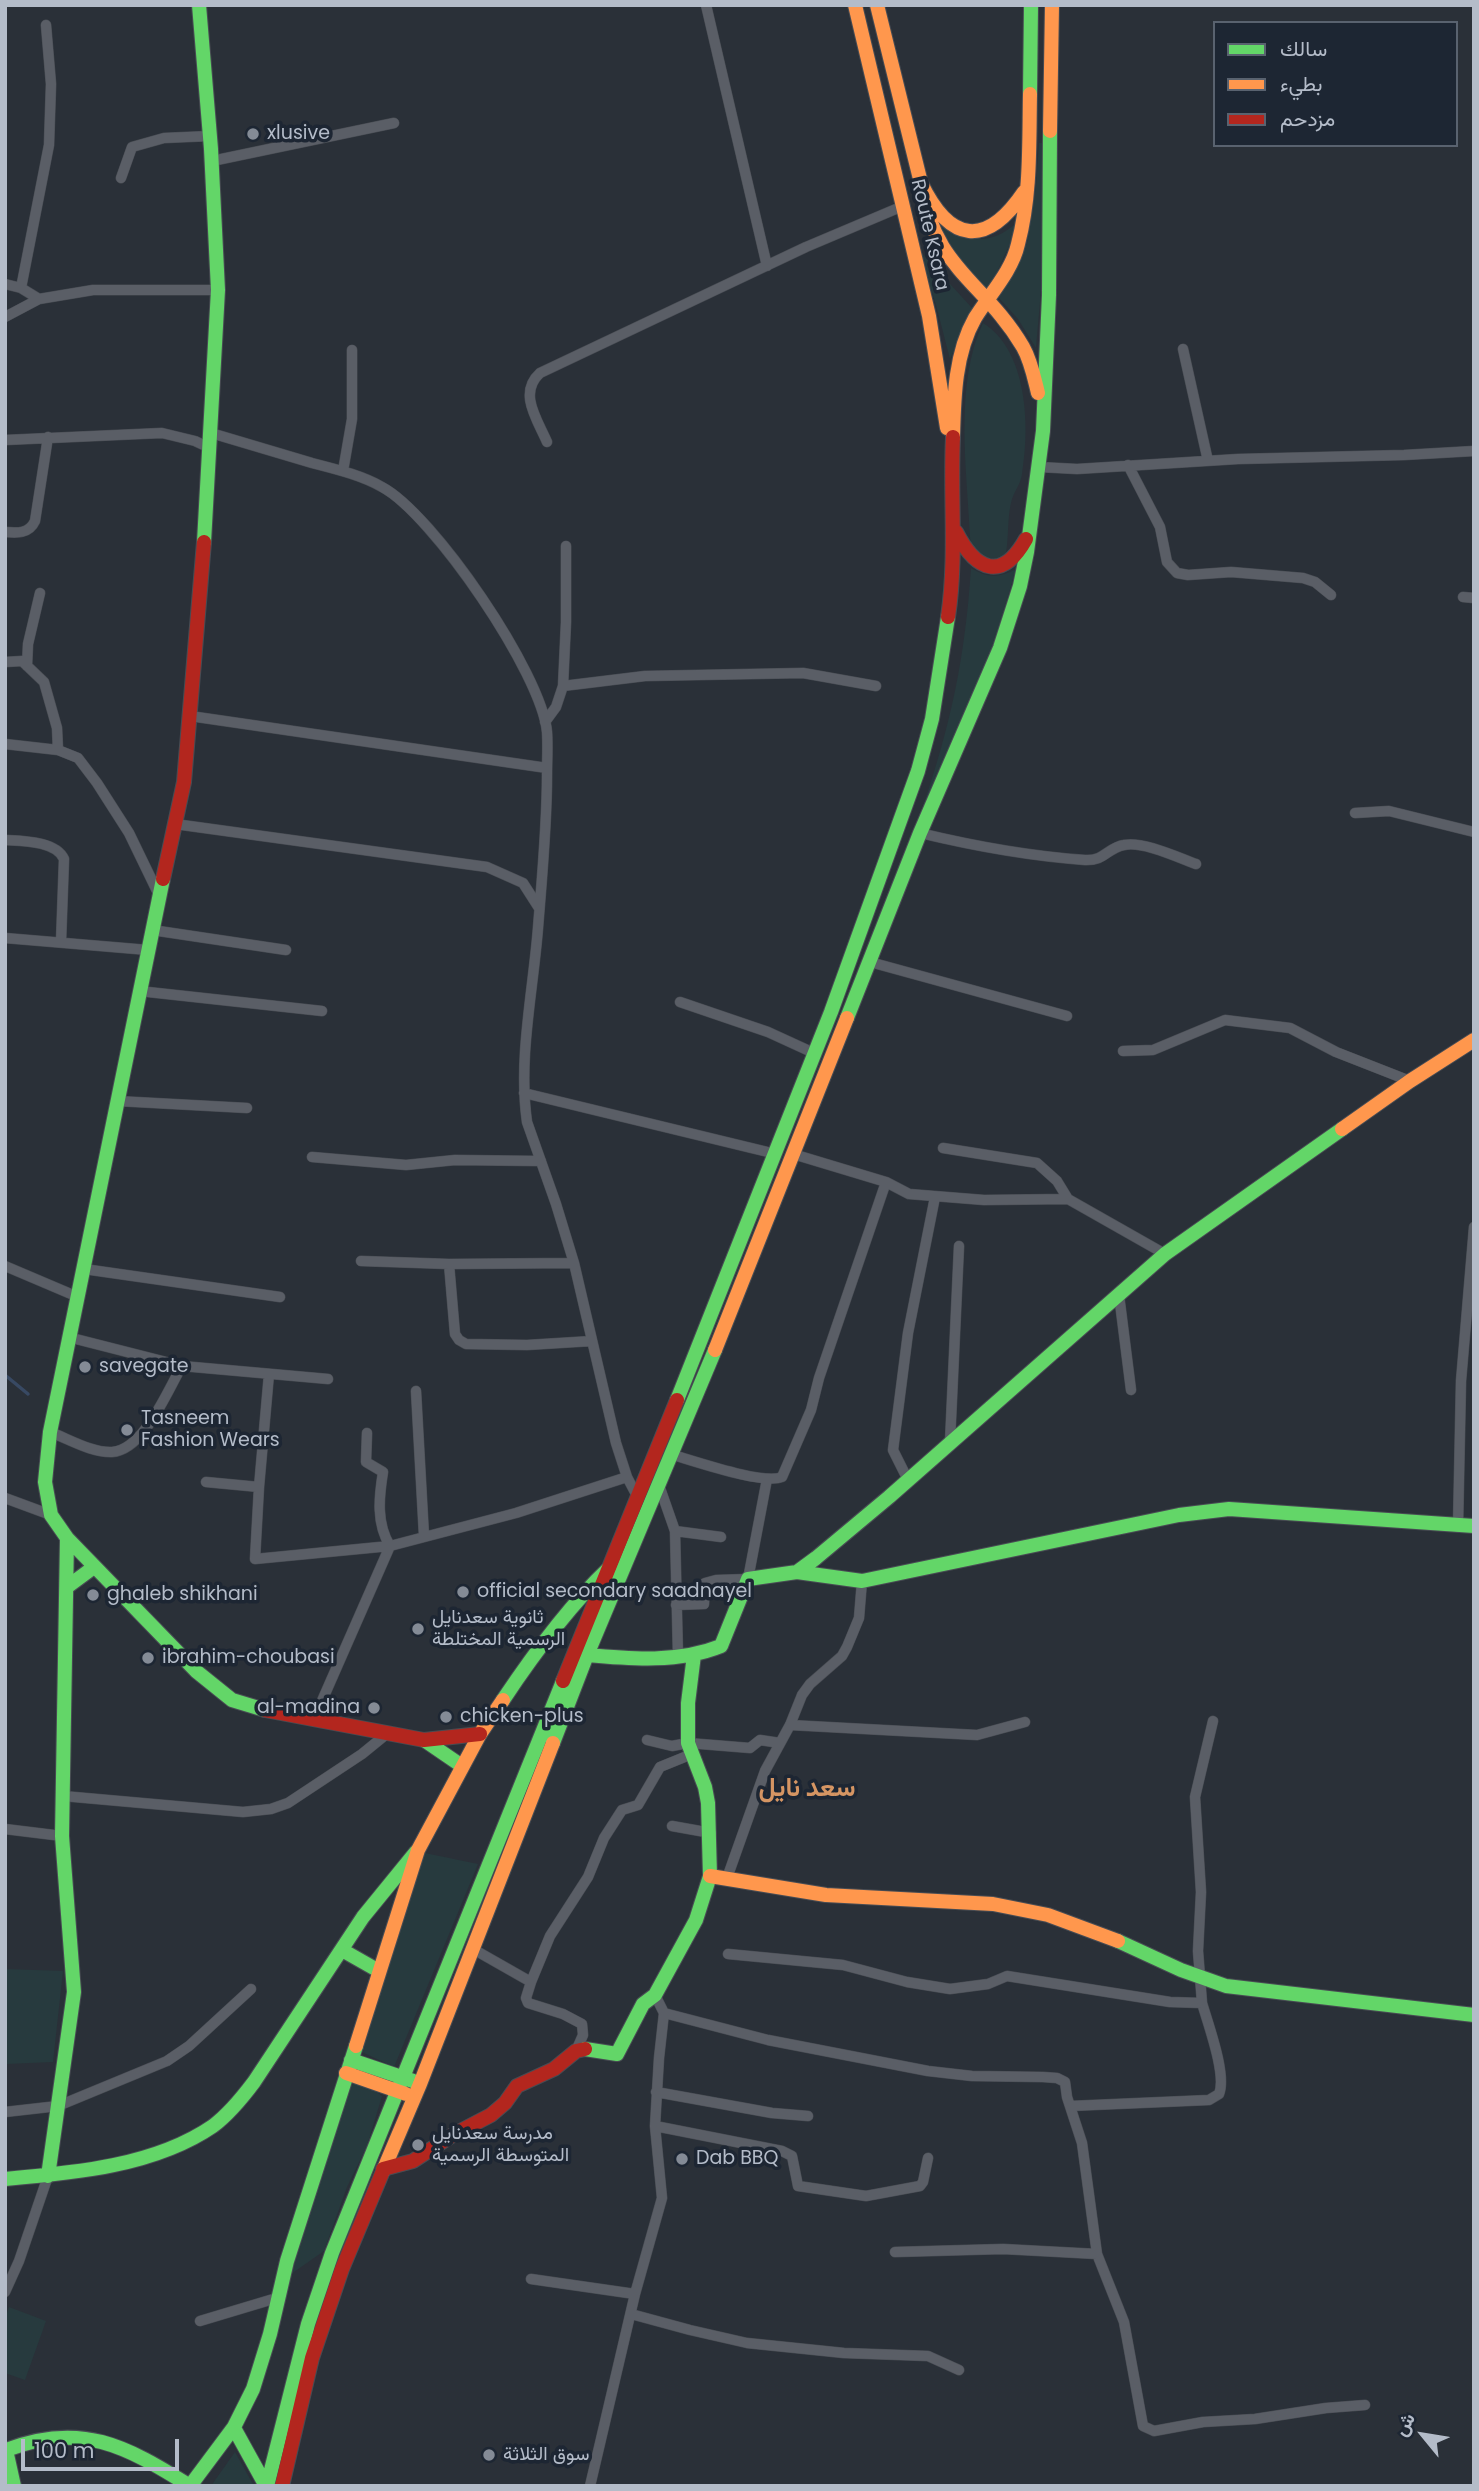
<!DOCTYPE html>
<meta charset="utf-8">
<style>
body{margin:0}
#map{position:relative;width:1479px;height:2491px;overflow:hidden;background:#2a3038;font-family:Poppins,Vazirmatn,sans-serif}
canvas{display:block}
.frame{position:absolute;inset:0;border:7px solid #b4bcc9;pointer-events:none}
.legend{position:absolute;left:1213px;top:21px;width:245px;height:126px;box-sizing:border-box;background:#1d2633;border:2px solid #59626f;margin:0;padding:9px 12px;list-style:none;font-size:21px;color:#b4bcc9}
.legend li{display:flex;align-items:center;gap:14px;height:35px}
.legend b{width:35px;border:2px solid #59626f}
.north{position:absolute;left:1388px;top:2400px;width:70px;height:70px;-webkit-text-stroke:5px #1d2633;paint-order:stroke;rotate:300deg;font-size:19px;font-weight:700;line-height:28px;text-align:center;color:#b4bcc9}
.north::after{content:'';display:block;margin:auto;width:24px;height:32px;background:#b4bcc9;clip-path:polygon(50% 0,100% 100%,50% 72%,0 100%)}
.scale{position:absolute;left:21px;top:2439px;width:158px;height:32px;box-sizing:border-box;border:4px solid #b4bcc9;border-top:0;padding-left:9px;font-size:21px;line-height:24px;white-space:nowrap;color:#b4bcc9;-webkit-text-stroke:5px #1d2633;paint-order:stroke}
</style>
<div id="map">
<canvas width="1479" height="2491"></canvas>
<div class="frame"></div>
<ul class="legend">
<li><b style="height:9px;background:#63d668"></b>سالك</li>
<li><b style="height:9px;background:#ff974d"></b>بطيء</li>
<li><b style="height:9px;background:#b3261e"></b>مزدحم</li>
</ul>
<div class="north">ش</div>
<div class="scale">100 m</div>
</div>
<script>
const g = document.querySelector('canvas').getContext('2d');
g.lineJoin = 'round';
function fill(path, color) {
  g.fillStyle = color;
  g.fill(path, 'evenodd');
}
function stroke(path, color, width, dash) {
  g.strokeStyle = color;
  g.lineWidth = width;
  g.lineCap = dash ? 'butt' : 'round';
  g.setLineDash(dash || []);
  g.stroke(path);
}
function write(font, color, halo, rows, align = 'center') {
  g.font = font + ' Poppins,Vazirmatn,sans-serif';
  g.lineWidth = 7;
  g.setLineDash([]);
  g.textBaseline = 'middle';
  g.strokeStyle = halo;
  g.fillStyle = color;
  for (const [text, x, y, turn = 0] of rows) {
    g.save();
    g.translate(x, y);
    g.rotate((+turn || 0) * Math.PI / 180);
    g.textAlign = isNaN(turn) ? turn : align;
    if (halo) g.strokeText(text, 0, 0);
    g.fillText(text, 0, 0);
    g.restore();
  }
}
const green = new Path2D(`
 M 1039,143 L 1043,143 L 1043,267 L 1036,348 L 1018,319 L 999,298 L 1027,243 L 1036,186 Z
 M 1016,223 L 1017,229 L 988,291 C 968,270 952,250 939,224 C 967,241 990,247 1016,223 Z
 M 918,249 L 973,309 L 950,359 L 936,305 Z
 M 983,323 C 1028,351 1030,427 1022,474 C 1021,483 1015,490 1012,499 C 1007,516 1009,536 1006,553 L 1001,559 L 983,558 L 971,546 L 970,537 C 967,470 954,384 983,323 Z
 M 971,568 C 986,578 1000,578 1016,569 L 994,645 L 922,809 C 951,724 965,658 971,568 Z
 M 425,1853 L 478,1864 L 394,2067 L 362,2052 Z
 M 5,1969 L 63,1971 L 53,2062 L 5,2064 Z
 M 351,2082 L 366,2084 L 382,2096 L 367,2146 L 347,2187 L 324,2251 L 291,2274 Z
 M 9,2307 L 46,2321 L 25,2380 L 5,2373 L 5,2319 Z
 M 235,2452 L 254,2486 L 211,2486 Z`);
const stream = new Path2D(`
 M 5,1375 L 28,1394`);
const street = new Path2D(`
 M 706,5 L 767,266
 M 212,161 L 394,123
 M 121,178 L 132,147 L 164,138 L 210,136
 M 5,284 L 21,288 L 39,299
 M 21,288 L 49,145 L 51,84 L 46,25
 M 5,317 L 39,299 L 93,290 L 218,290
 M 1183,349 L 1208,461
 M 211,433 C 244,443 278,453 312,463 C 335,469 361,475 382,487 C 433,514 542,674 547,732 C 548,746 547,761 547,775 C 547,826 542,877 538,928 C 533,992 518,1058 527,1122 L 556,1204 L 574,1263 L 616,1443 L 627,1477 L 637,1496
 M 5,440 L 162,433 L 195,441 L 210,448
 M 547,442 C 537,419 518,393 540,373 L 806,247 L 903,206
 M 1128,465 L 1160,527 L 1167,562 L 1177,573 L 1188,575 L 1231,572 L 1303,578 L 1315,582 L 1331,595
 M 1039,467 L 1077,469 L 1238,459 L 1404,455 L 1474,451
 M 343,471 L 352,419 L 352,350
 M 5,532 C 17,533 29,534 35,521 L 48,437
 M 1463,597 L 1474,598
 M 5,662 L 22,661 L 44,682 L 57,728 L 58,750
 M 27,666 L 28,644 L 40,593
 M 563,686 L 645,676 L 803,673 L 876,686
 M 190,716 L 547,768
 M 545,722 L 556,707 L 563,686 L 566,622 L 566,546
 M 5,744 L 58,750 L 78,758 L 97,783 L 129,833 L 159,895
 M 1355,813 L 1389,811 L 1474,832
 M 175,824 L 487,867 L 523,883 L 539,908
 M 920,833 C 974,846 1029,856 1085,860 C 1105,861 1107,848 1124,845 C 1143,841 1177,857 1196,864
 M 5,840 C 23,841 56,841 64,859 L 61,942
 M 152,930 L 286,950
 M 5,938 L 148,950
 M 870,962 L 1067,1016
 M 139,991 L 322,1011
 M 680,1002 L 768,1032 L 816,1054
 M 1123,1051 L 1153,1050 L 1225,1020 L 1290,1028 L 1336,1052 L 1410,1081
 M 524,1093 L 776,1154
 M 117,1101 L 247,1108
 M 943,1148 L 1037,1163 L 1057,1181 L 1068,1199
 M 793,1154 L 886,1182 L 909,1194 L 984,1200 L 1068,1199 L 1165,1254
 M 312,1157 L 406,1165 L 455,1160 L 541,1161
 M 361,1261 L 449,1264 L 455,1334 L 459,1340 L 466,1344 L 527,1345 L 592,1341
 M 449,1264 L 574,1263
 M 5,1266 L 78,1297
 M 84,1269 L 280,1297
 M 1119,1295 L 1131,1390
 M 68,1337 L 182,1366 L 328,1379
 M 416,1391 L 424,1536
 M 50,1432 C 69,1439 92,1453 112,1452 C 144,1450 167,1391 182,1366
 M 950,1442 L 959,1246
 M 673,1455 C 695,1461 763,1485 782,1477 L 811,1410 L 819,1378 L 886,1182
 M 908,1480 L 893,1450 L 908,1333 L 935,1197
 M 206,1482 L 259,1487 L 269,1374
 M 259,1487 L 255,1559 L 390,1546 C 376,1523 379,1497 383,1472 L 366,1462 L 367,1433
 M 660,1488 L 675,1531 L 678,1656
 M 5,1498 L 51,1515
 M 1458,1527 L 1461,1381 L 1474,1227
 M 675,1531 L 721,1537
 M 676,1605 L 704,1604 L 705,1583 L 716,1580 L 748,1579 L 767,1479
 M 314,1719 L 390,1546 L 516,1513 L 627,1477
 M 790,1725 L 977,1735 L 1025,1722
 M 647,1740 L 672,1746 L 688,1743 L 750,1748 L 760,1740 L 780,1743
 M 63,1796 L 243,1812 L 271,1809 L 288,1803 L 362,1754 L 389,1732
 M 672,1826 L 711,1833
 M 5,1829 L 62,1836
 M 727,1878 L 765,1771 L 790,1725 L 802,1695 L 810,1684 L 842,1656 L 847,1647 L 859,1618 L 862,1581
 M 473,1949 L 531,1982 L 550,1936 L 588,1877 L 604,1838 L 622,1810 L 638,1805 L 660,1767 L 692,1754
 M 728,1954 L 843,1965 L 907,1982 L 950,1989 L 988,1984 L 1007,1976 L 1170,2002 L 1202,2003 L 1198,1951 L 1201,1892 L 1195,1797 L 1213,1721
 M 531,1982 L 526,1998 L 528,2003 L 563,2014 L 582,2024 L 583,2035 L 576,2051
 M 664,2013 L 768,2040 L 928,2071 L 972,2076 L 1043,2077 L 1057,2078 L 1065,2082 L 1067,2097 L 1082,2143 L 1097,2254 L 1124,2322 L 1143,2426 L 1154,2431 L 1203,2422 L 1255,2419 L 1326,2408 L 1365,2405
 M 656,2092 L 772,2113 L 808,2116
 M 1070,2106 L 1209,2100 L 1219,2094 C 1227,2075 1208,2024 1202,2003
 M 5,2112 L 58,2106 L 167,2061 L 189,2046 L 251,1989
 M 655,2126 L 782,2151 L 792,2156 L 798,2186 L 866,2196 L 920,2186 L 923,2182 L 928,2158
 M 895,2252 L 1003,2249 L 1097,2254
 M 531,2279 L 635,2294
 M 5,2292 L 19,2261 L 48,2176
 M 631,2314 L 690,2330 L 747,2343 L 844,2353 L 928,2356 L 959,2370
 M 200,2321 L 280,2297
 M 590,2486 L 635,2294 L 662,2198 L 655,2126 L 659,2058 L 664,2013 L 655,1995`);
const fast = new Path2D(`
 M 199,5 L 211,149 L 218,290 L 204,542
 M 1030,94 L 1031,5
 M 163,879 L 50,1432 L 45,1482 L 51,1515 L 67,1538 L 196,1671 L 232,1700 L 265,1710
 M 847,1018 L 920,833 L 1000,648 L 1020,586 L 1027,552 L 1043,431 L 1049,295 L 1050,131
 M 677,1400 L 831,1012 L 918,771 L 932,719 L 948,617
 M 797,1572 L 862,1581 L 1179,1515 L 1229,1509 L 1474,1526
 M 67,1587 L 94,1567
 M 587,1655 C 631,1659 679,1663 721,1646 L 748,1579 L 797,1572 L 816,1558 L 889,1497 L 1165,1254 L 1342,1129
 M 503,1700 C 533,1655 569,1606 608,1569
 M 424,1740 L 462,1766
 M 553,1743 L 587,1655 L 715,1350
 M 1118,1941 L 1181,1970 L 1226,1986 L 1474,2015
 M 342,1950 L 379,1971
 M 585,2049 L 617,2054 L 643,2004 L 655,1995 L 696,1920 L 710,1876 L 708,1803 L 705,1787 L 688,1743 L 688,1703 L 694,1655
 M 351,2060 L 413,2081
 M 48,2176 L 74,1992 L 62,1836 L 67,1538
 M 5,2179 C 74,2173 155,2166 213,2126 C 229,2114 242,2098 254,2082 L 363,1917 L 416,1852
 M 234,2428 L 266,2486
 M 14,2486 L 6,2450 C 81,2421 126,2446 190,2486
 M 190,2486 L 234,2427 L 253,2389 L 270,2334 L 287,2261 L 356,2046
 M 267,2486 L 308,2324 L 332,2253 L 563,1681`);
const slow = new Path2D(`
 M 855,5 L 929,316 L 947,428
 M 877,5 L 921,183 C 950,243 986,248 1024,192
 M 1050,131 L 1052,5
 M 921,183 C 933,269 985,282 1023,347 C 1031,361 1034,377 1038,393
 M 953,437 C 954,397 955,353 975,318 C 990,294 1012,271 1018,244 C 1031,195 1029,144 1030,94
 M 1342,1129 L 1410,1081 L 1474,1040
 M 715,1350 L 847,1018
 M 710,1876 L 826,1895 L 993,1904 L 1048,1915 L 1118,1941
 M 356,2046 L 418,1850 L 480,1734 L 503,1700
 M 346,2073 L 406,2094
 M 383,2171 L 420,2084 L 553,1743`);
const jam = new Path2D(`
 M 956,532 C 976,571 1002,582 1026,539
 M 948,617 C 957,557 950,497 953,437
 M 163,879 L 184,782 L 204,542
 M 563,1681 L 677,1400
 M 265,1710 L 424,1740 L 480,1734
 M 383,2169 L 413,2161 L 451,2136 L 491,2115 L 505,2103 L 517,2086 L 554,2069 L 576,2051 L 585,2049
 M 282,2486 L 312,2358 L 342,2269 L 383,2171`);
const markers = [
 [253,134,7,"#848b96"],
 [85,1367,7,"#848b96"],
 [127,1430,7,"#848b96"],
 [463,1592,7,"#848b96"],
 [93,1595,7,"#848b96"],
 [418,1629,7,"#848b96"],
 [148,1658,7,"#848b96"],
 [374,1708,7,"#848b96"],
 [446,1717,7,"#848b96"],
 [418,2145,7,"#848b96"],
 [682,2159,7,"#848b96"],
 [489,2455,7,"#848b96"]
];
const poiNames = [
 ["xlusive",267,134],
 ["savegate",99,1367],
 ["Tasneem",141,1419],
 ["Fashion Wears",141,1441],
 ["official secondary saadnayel",477,1592],
 ["ghaleb shikhani",107,1595],
 ["ثانوية سعدنايل",432,1618],
 ["الرسمية المختلطة",432,1640],
 ["ibrahim-choubasi",162,1658],
 ["al-madina",360,1708,"right"],
 ["chicken-plus",460,1717],
 ["مدرسة سعدنايل",432,2134],
 ["المتوسطة الرسمية",432,2156],
 ["Dab BBQ",696,2159],
 ["سوق الثلاثة",503,2455]
];
const streetNames = [
 ["Route Ksara",929,235,77]
];
const districtNames = [
 ["سعد نايل",807,1789]
];
fill(green, '#273a3e');
stroke(stream, '#384963', 3.5);
stroke(street, '#484c53', 11);
stroke(fast, '#484c53', 16);
stroke(slow, '#484c53', 16);
stroke(jam, '#484c53', 16);
stroke(street, '#5a5e66', 10);
stroke(fast, '#63d668', 14);
stroke(slow, '#ff974d', 14);
stroke(jam, '#b3261e', 14);
for (const [x, y, r, color] of markers) {
  const dot = new Path2D();
  dot.arc(x, y, r, 0, 2 * Math.PI);
  g.fillStyle = color;
  g.fill(dot);
  stroke(dot, '#1d2633', 2.5);
}
write('19px', '#b4bcc9', '#1d2633', poiNames, 'left');
write('19px', '#b4bcc9', '#1d2633', streetNames);
write('bold 26px', '#d59563', '#1d2633', districtNames);
</script>
